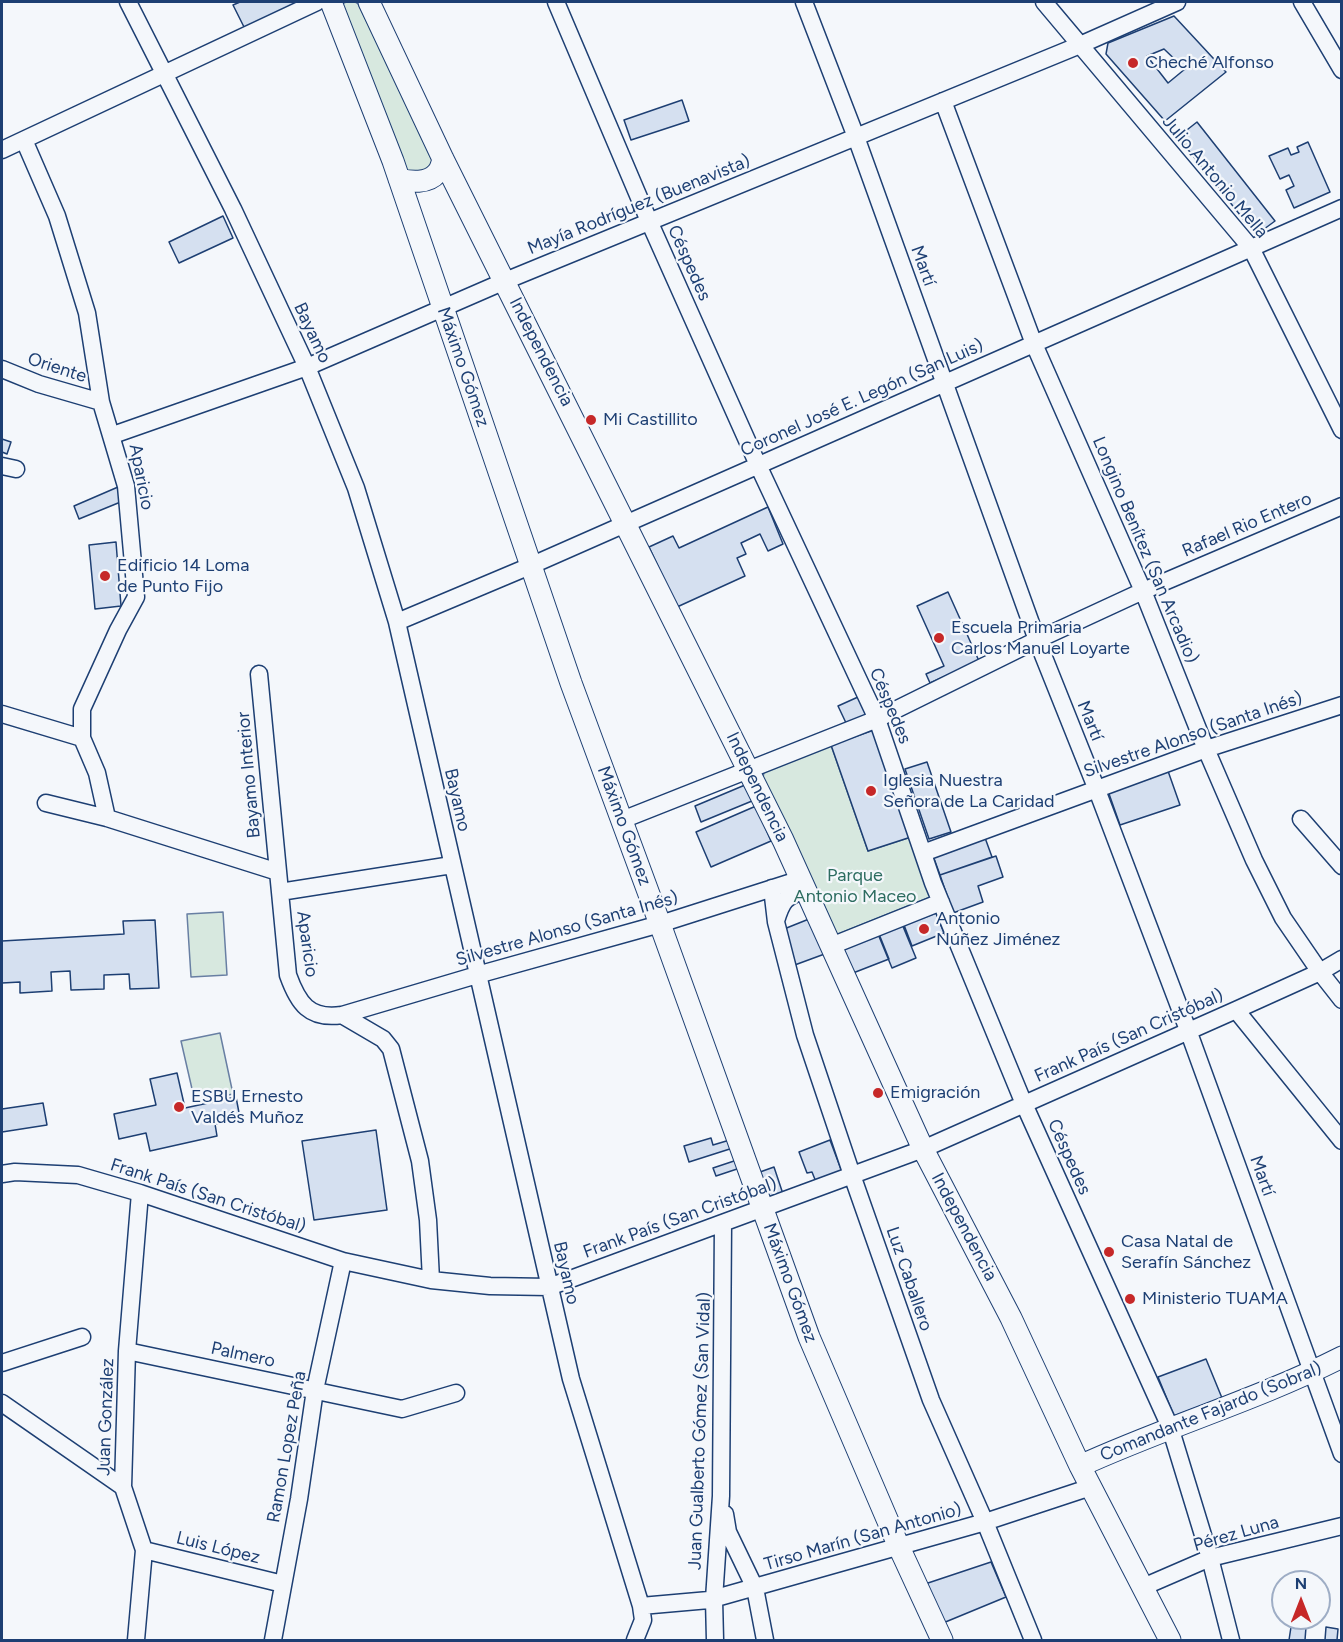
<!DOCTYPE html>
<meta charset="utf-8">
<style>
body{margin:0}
#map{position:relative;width:1343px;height:1642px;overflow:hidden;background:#f4f7fb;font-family:Figtree,sans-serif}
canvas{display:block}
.frame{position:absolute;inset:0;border:3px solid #1d3f73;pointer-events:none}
.north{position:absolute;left:1271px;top:1570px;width:60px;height:60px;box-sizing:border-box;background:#f4f7fb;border:2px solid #9eadc5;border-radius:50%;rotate:0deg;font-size:16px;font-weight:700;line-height:24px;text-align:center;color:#1d3f73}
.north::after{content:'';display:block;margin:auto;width:21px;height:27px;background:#c62828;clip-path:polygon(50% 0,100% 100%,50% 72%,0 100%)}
</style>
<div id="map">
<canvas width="1343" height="1642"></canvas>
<div class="frame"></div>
<div class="north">N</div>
</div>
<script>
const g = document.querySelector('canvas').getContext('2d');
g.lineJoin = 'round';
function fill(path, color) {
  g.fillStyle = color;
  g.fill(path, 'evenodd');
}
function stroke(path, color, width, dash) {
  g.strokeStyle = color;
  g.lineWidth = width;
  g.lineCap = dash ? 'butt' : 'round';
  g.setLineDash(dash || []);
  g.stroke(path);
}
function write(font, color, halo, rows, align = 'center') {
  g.font = font + ' Figtree,sans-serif';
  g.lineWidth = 4.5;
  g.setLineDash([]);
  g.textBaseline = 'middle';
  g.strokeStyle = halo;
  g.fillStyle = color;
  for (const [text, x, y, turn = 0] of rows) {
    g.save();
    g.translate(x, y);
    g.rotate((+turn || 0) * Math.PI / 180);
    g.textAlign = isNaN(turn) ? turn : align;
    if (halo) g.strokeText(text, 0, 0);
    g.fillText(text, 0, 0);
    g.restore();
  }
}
const green = new Path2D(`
 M 346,2 L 355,2 L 358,4 L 435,158 C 429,173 420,172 406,171 L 342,4 Z
 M 831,745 L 868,851 L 911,837 L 933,896 L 836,935 L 762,784 L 764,772 Z
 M 223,912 L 227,975 L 191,977 L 187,914 Z
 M 220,1033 L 233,1094 L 195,1102 L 181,1041 Z`);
const building = new Path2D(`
 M 240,2 L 300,2 L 245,29 L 233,5 Z
 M 1174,16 L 1226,72 L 1165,121 L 1106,54 L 1108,43 ZM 1164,49 L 1185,69 L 1168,83 L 1147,56 Z
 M 682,100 L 689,121 L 631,140 L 624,120 Z
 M 1197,122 L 1275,221 L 1256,235 L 1178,137 Z
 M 1308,142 L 1330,192 L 1294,208 L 1286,190 L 1294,186 L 1289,175 L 1280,179 L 1269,156 L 1288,148 L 1291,155 L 1299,152 L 1297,147 Z
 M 223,216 L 233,238 L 179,263 L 169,242 Z
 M 2,439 L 11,442 L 7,454 L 2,452 Z
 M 118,487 L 123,501 L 79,519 L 74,506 Z
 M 768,507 L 783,544 L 768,551 L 760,534 L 741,543 L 746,554 L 737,558 L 745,576 L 677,607 L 649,547 L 673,536 L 679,548 Z
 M 116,542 L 121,606 L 95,609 L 89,545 Z
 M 948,592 L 979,661 L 930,683 L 926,674 L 944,666 L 917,606 Z
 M 858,697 L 867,716 L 847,725 L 838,706 Z
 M 874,730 L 911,837 L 868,851 L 831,745 Z
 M 927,762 L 951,832 L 929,839 L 905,769 Z
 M 1168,771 L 1180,805 L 1120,825 L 1108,791 Z
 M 745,785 L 752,801 L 701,822 L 695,806 Z
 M 756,806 L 771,841 L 711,867 L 696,832 Z
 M 984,835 L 992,857 L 940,875 L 932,853 Z
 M 996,856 L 1003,877 L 978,886 L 983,902 L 953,913 L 940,875 Z
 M 936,913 L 944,933 L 912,946 L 904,925 Z
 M 814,917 L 830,952 L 792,966 L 784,929 Z
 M 155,920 L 159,988 L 130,989 L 129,974 L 104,975 L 104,989 L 71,990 L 70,971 L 51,972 L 52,991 L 20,993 L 20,982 L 2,983 L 2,941 L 124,934 L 123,921 Z
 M 902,924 L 916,958 L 892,968 L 878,934 Z
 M 879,934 L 889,959 L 853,973 L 843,948 Z
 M 177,1073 L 185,1108 L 236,1097 L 240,1118 L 215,1124 L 217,1136 L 150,1151 L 146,1133 L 119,1139 L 114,1114 L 156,1105 L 150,1079 Z
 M 43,1103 L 47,1125 L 2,1132 L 2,1109 Z
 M 376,1130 L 387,1210 L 314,1220 L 302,1141 Z
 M 711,1138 L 713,1145 L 733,1139 L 736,1147 L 689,1162 L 684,1146 Z
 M 830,1140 L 842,1172 L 816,1182 L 812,1172 L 807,1173 L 799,1152 Z
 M 740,1159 L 743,1167 L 716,1176 L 713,1168 Z
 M 774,1167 L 783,1194 L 768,1199 L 760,1172 Z
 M 1206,1359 L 1222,1398 L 1174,1416 L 1158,1377 Z
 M 991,1562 L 1006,1597 L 943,1623 L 925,1584 Z
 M 1291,1627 L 1306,1627 L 1305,1640 L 1289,1640 Z
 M 1326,1627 L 1338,1629 L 1337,1640 L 1325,1640 Z`);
const minor = new Path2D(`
 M 128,2 L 233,209 L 307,367 L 356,488 L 397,622 L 571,1379 L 641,1606 L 643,1620 L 635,1640
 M 556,2 L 649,221 L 758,465 L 877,719 L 933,883 L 1024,1104 L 1170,1427 L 1210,1558 L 1231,1640
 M 804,2 L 856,137 L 1037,640 L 1097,790 L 1188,1030 L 1342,1454
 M 1044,2 L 1251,248 L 1342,430
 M 1302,2 L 1342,70
 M 943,101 L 1034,344 L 1143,591 L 1206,749 L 1254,860 L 1283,918 L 1320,972 L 1342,1000
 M 24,140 L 57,216 L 87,313 L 101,402 L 126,486 L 136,597 L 118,630 L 82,709 L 82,738 L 97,773 L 107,818
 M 2,150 L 317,2
 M 2,369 L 39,384 L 101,402
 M 113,435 L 307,367 L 505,281 L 1080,45 L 1177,2
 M 2,466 L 16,469
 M 397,622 L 530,566 L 1342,208
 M 259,674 L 288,975 C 298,1003 309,1020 342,1015 L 477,975 L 660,924 L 801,879
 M 2,714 L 82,738
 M 46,803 L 107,818 L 278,872
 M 1301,819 L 1342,866
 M 622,820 L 877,719 L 1037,640 L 1143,591 L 1342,506
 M 923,853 L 1206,749 L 1342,705
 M 772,888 L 776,922 L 805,1035 L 852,1175 L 931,1400 L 985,1522 L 1033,1640
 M 280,892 L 452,865
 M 776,921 C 782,901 785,897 805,890
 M 831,946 L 941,902
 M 1236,1010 L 1342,1141
 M 342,1015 L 383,1039 L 391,1049 L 420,1161 L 428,1220 L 431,1280
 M 2,1174 L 15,1172 L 78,1175 L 140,1193 L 343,1261 L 431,1280 L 490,1286 L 549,1287 L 923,1149 L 1236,1010 L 1320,972 L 1342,959
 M 127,1351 L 402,1409 L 456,1393
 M 2,1363 L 82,1337
 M 2,1403 L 123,1487
 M 725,1514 L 728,1532 L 755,1588 L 765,1640
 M 144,1550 L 283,1584
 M 1143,1587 L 1210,1558 L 1342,1526
 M 641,1606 L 709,1600 L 985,1522 L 1091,1487
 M 136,1640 L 144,1550 L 123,1487 L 127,1351 L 140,1193
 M 273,1640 L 299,1499 L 315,1390 L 343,1261
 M 715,1640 L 714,1599 L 721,1496 L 723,1223`);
const major = new Path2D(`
 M 331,2 L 393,161 L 571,683 L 660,924 L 809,1337 L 899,1547 L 942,1640
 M 369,2 L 443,159 L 783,840 L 923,1149 L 1011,1318 L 1080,1466 L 1170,1640
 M 399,179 C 410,182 428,184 437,173 C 440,170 442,163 443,159
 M 1080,1466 C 1165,1427 1257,1400 1342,1357`);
const markers = [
 [1133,63,6,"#c62828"],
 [591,420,6,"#c62828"],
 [105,576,6,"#c62828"],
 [939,638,6,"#c62828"],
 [871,791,6,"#c62828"],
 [924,929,6,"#c62828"],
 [878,1093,6,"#c62828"],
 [179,1107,6,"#c62828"],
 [1109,1252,6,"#c62828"],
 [1130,1299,6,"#c62828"]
];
const poiNames = [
 ["Cheché Alfonso",1145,63],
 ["Mi Castillito",603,420],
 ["Edificio 14 Loma",117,566],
 ["de Punto Fijo",117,587],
 ["Escuela Primaria",951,628],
 ["Carlos Manuel Loyarte",951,649],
 ["Iglesia Nuestra",883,781],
 ["Señora de La Caridad",883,802],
 ["Antonio",936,919],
 ["Núñez Jiménez",936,940],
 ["Emigración",890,1093],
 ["ESBU Ernesto",191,1097],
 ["Valdés Muñoz",191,1118],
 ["Casa Natal de",1121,1242],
 ["Serafín Sánchez",1121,1263],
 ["Ministerio TUAMA",1142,1299]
];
const streetNames = [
 ["Julio Antonio Mella",1215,177,50],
 ["Mayía Rodríguez (Buenavista)",639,205,-22],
 ["Céspedes",689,263,66],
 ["Martí",923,266,70],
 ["Bayamo",312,333,65],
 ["Independencia",541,352,63],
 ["Máximo Gómez",463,367,71],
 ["Oriente",57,368,18],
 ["Coronel José E. Legón (San Luis)",862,398,-24],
 ["Aparicio",141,477,79],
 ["Rafael Rio Entero",1247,525,-23],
 ["Longino Benítez (San Arcadio)",1145,550,67],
 ["Céspedes",890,706,67],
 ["Martí",1090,721,68],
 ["Silvestre Alonso (Santa Inés)",1193,735,-19],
 ["Bayamo Interior",249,775,-95],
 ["Independencia",757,787,64],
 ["Bayamo",457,800,77],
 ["Máximo Gómez",624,826,70],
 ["Silvestre Alonso (Santa Inés)",567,929,-16],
 ["Aparicio",307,944,82],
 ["Frank País (San Cristóbal)",1129,1036,-24],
 ["Céspedes",1069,1157,66],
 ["Martí",1262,1176,70],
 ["Frank País (San Cristóbal)",208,1196,18],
 ["Frank País (San Cristóbal)",680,1218,-20],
 ["Independencia",964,1227,62],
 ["Bayamo",566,1273,77],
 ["Luz Caballero",909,1279,71],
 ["Máximo Gómez",790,1283,70],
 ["Palmero",243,1355,12],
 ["Comandante Fajardo (Sobral)",1211,1412,-22],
 ["Juan González",106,1417,-88],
 ["Juan Gualberto Gómez (San Vidal)",700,1431,-88],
 ["Ramon Lopez Peña",287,1447,-80],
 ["Pérez Luna",1236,1534,-16],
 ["Tirso Marín (San Antonio)",863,1537,-16],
 ["Luis López",218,1548,14]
];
const parkNames = [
 ["Parque",855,876],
 ["Antonio Maceo",855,897]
];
fill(green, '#d7e8df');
stroke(green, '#687fa3', 1.5);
fill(building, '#d5e0f0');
stroke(building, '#1d3f73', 1.5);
stroke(minor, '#1d3f73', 19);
stroke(major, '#1d3f73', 23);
stroke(minor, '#f4f7fb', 16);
stroke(major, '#f4f7fb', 21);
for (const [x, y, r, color] of markers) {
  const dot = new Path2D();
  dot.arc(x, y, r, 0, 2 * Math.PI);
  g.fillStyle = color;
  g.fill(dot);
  stroke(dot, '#f4f7fb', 2);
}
write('18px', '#1d3f73', '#f4f7fb', poiNames, 'left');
write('18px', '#1d3f73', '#f4f7fb', streetNames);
write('18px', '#2c6c60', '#f4f7fb', parkNames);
</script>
